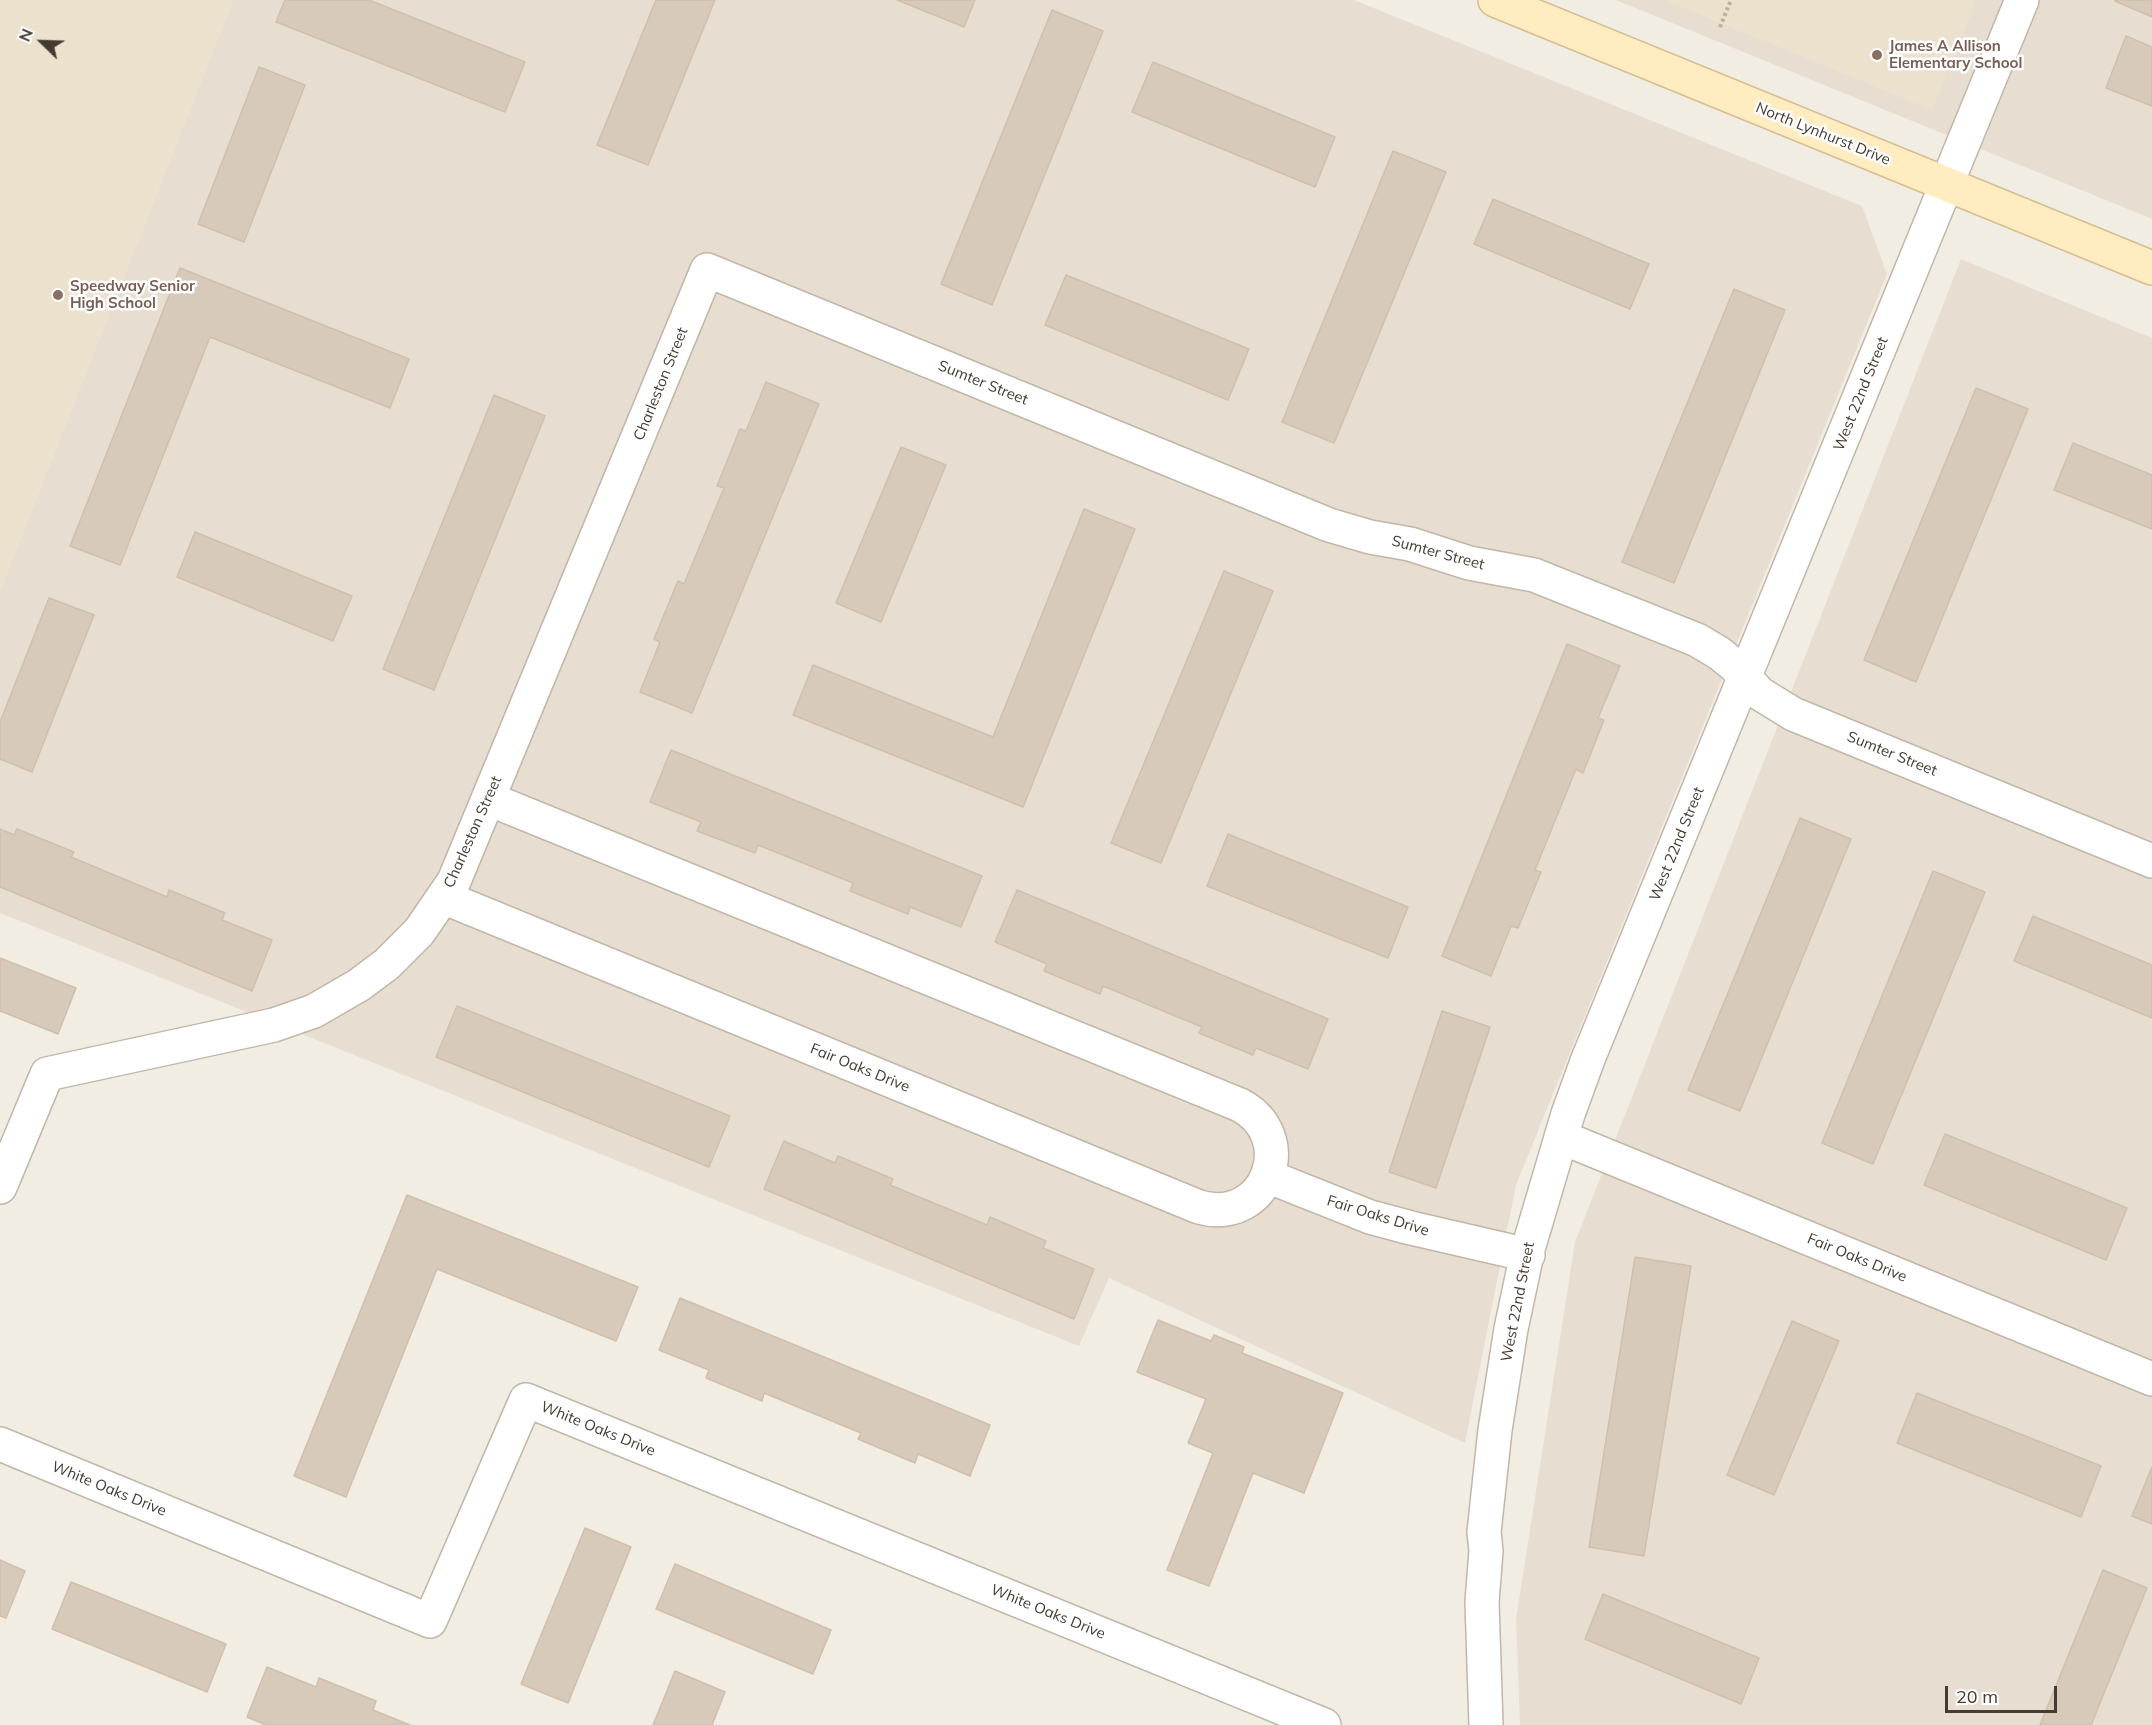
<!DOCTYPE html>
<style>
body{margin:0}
#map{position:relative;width:2152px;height:1725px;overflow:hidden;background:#f2ede3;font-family:Mulish,sans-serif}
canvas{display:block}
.north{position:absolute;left:12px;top:12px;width:60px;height:60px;-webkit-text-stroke:4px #fff;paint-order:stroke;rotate:293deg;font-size:16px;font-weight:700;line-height:24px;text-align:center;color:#443c33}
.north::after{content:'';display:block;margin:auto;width:21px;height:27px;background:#443c33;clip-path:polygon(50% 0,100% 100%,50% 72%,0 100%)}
.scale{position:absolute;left:1945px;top:1686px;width:112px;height:27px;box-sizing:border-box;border:3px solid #443c33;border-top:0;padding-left:8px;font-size:18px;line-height:21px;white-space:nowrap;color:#443c33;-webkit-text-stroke:4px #fff;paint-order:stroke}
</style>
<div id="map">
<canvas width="2152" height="1725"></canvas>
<div class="north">N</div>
<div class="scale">20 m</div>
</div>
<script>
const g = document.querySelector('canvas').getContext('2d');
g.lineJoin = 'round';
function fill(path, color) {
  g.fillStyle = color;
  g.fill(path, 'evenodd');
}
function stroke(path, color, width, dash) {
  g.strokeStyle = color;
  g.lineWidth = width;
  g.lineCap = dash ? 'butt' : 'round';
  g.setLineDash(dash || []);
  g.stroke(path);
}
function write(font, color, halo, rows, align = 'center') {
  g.font = font + ' Mulish,sans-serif';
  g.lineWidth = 5;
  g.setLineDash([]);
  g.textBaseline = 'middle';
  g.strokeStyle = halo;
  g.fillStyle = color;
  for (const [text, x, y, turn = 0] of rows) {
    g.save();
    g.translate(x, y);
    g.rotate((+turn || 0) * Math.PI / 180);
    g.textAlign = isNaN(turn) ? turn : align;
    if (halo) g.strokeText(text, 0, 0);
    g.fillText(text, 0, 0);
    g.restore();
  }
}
const residential = new Path2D(`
 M 233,0 L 1354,0 L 1862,206 L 1887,274 L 1516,1185 L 1465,1443 L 1109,1278 L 1079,1346 L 0,913 L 0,590 Z
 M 1616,0 L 2152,0 L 2152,219 Z
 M 1961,259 L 2152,338 L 2152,1725 L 1520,1725 L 1516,1619 L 1575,1242 Z`);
const education = new Path2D(`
 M 0,0 L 233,0 L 0,590 Z
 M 1665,0 L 1977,0 L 1932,110 Z`);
const building = new Path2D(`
 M 285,0 L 369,0 L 525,62 L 505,112 L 276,22 Z
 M 656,0 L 715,0 L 648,165 L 597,145 Z
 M 897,0 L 975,0 L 964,27 Z
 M 2115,0 L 2152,0 L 2152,17 L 2115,1 Z
 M 1052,10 L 1103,31 L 992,305 L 941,284 Z
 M 2126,36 L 2152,47 L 2152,106 L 2106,88 Z
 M 1153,62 L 1335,137 L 1315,187 L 1132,112 Z
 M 259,67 L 305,85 L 244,242 L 198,224 Z
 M 1393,151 L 1446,172 L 1334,443 L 1282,422 Z
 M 1493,199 L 1649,264 L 1630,309 L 1474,244 Z
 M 180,268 L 409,359 L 390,408 L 210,337 L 120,565 L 70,546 Z
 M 1066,275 L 1249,349 L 1228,400 L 1045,325 Z
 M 1734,289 L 1785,310 L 1674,583 L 1622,562 Z
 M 766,382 L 819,404 L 692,713 L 640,692 L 660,642 L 654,639 L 678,581 L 684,584 L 724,488 L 717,486 L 740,429 L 746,431 Z
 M 1976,388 L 2028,409 L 1916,682 L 1864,660 Z
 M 494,395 L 545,416 L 434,690 L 383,669 Z
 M 2073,443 L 2152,475 L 2152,529 L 2054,490 Z
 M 901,447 L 946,465 L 881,622 L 836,603 Z
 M 1084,509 L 1135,529 L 1023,807 L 793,715 L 813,665 L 993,737 Z
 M 195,532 L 352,596 L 333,641 L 177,577 Z
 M 1224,571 L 1273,591 L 1161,863 L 1111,843 Z
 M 49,598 L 94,615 L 32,772 L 0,759 L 0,722 Z
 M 1567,644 L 1620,666 L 1598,718 L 1604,720 L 1583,773 L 1576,769 L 1535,870 L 1541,872 L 1518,928 L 1511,926 L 1491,976 L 1442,956 Z
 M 671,750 L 982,876 L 961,927 L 910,907 L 908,914 L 850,891 L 853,883 L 758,845 L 755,853 L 697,831 L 701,822 L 650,802 Z
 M 1800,818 L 1851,839 L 1740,1111 L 1688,1090 Z
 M 0,829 L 14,835 L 17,829 L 74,852 L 71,857 L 167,897 L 169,890 L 225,913 L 222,920 L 272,940 L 252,991 L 0,887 Z
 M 1228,834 L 1408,907 L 1388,958 L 1207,886 Z
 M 1933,871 L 1985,892 L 1873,1164 L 1822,1143 Z
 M 1017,890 L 1328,1019 L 1308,1069 L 1256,1048 L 1253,1055 L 1199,1033 L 1202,1027 L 1103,986 L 1100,994 L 1044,971 L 1047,964 L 995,942 Z
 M 2033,916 L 2152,965 L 2152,1018 L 2014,961 Z
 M 0,958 L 76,988 L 58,1034 L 0,1011 Z
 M 457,1006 L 730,1116 L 709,1167 L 436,1057 Z
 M 1442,1011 L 1490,1027 L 1436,1188 L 1389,1172 Z
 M 1945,1134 L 2127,1208 L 2106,1260 L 1924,1185 Z
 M 784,1141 L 835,1163 L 838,1156 L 893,1179 L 890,1185 L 987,1225 L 990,1217 L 1046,1241 L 1043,1248 L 1094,1269 L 1074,1319 L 764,1189 Z
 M 407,1195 L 638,1287 L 616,1341 L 437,1269 L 346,1497 L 294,1476 Z
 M 1635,1257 L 1691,1266 L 1644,1556 L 1589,1547 Z
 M 680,1298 L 990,1425 L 970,1476 L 918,1454 L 915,1463 L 858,1439 L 861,1433 L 764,1393 L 762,1401 L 706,1378 L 709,1370 L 659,1350 Z
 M 1158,1320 L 1211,1341 L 1214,1335 L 1244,1347 L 1242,1353 L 1343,1393 L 1304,1493 L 1253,1473 L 1209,1586 L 1167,1570 L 1213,1453 L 1188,1443 L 1206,1399 L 1137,1372 Z
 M 1792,1321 L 1839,1341 L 1774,1495 L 1727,1475 Z
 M 1917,1393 L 2101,1466 L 2081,1517 L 1897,1443 Z
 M 2152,1467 L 2152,1524 L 2132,1516 Z
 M 585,1528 L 631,1547 L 568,1703 L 521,1684 Z
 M 0,1560 L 25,1571 L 6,1618 L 0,1616 Z
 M 675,1564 L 831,1630 L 813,1674 L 656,1609 Z
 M 2103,1570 L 2147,1588 L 2091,1725 L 2040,1725 Z
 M 71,1582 L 226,1644 L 207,1692 L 52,1629 Z
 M 1603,1594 L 1759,1658 L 1741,1704 L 1585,1639 Z
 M 267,1667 L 316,1687 L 319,1678 L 376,1701 L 373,1710 L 410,1725 L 266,1725 L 247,1717 Z
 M 675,1671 L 725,1692 L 712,1725 L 653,1725 Z`);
const path = new Path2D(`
 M 1720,27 L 1731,0`);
const street = new Path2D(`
 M 443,897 L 1199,1207 C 1267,1226 1300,1137 1240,1105 L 489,799
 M 1561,1137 L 2152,1379
 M 1267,1176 L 1370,1217 L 1411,1228 L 1528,1255
 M 0,1187 L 47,1074 L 274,1025 L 314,1011 L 359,985 L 387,964 L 419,932 L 454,881 L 707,270 L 1329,525 L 1370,537 L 1410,544 L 1469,563 L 1534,575 L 1697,640 L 1719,653 L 1735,666 L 1759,693 L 1793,714 L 2152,861
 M 0,1444 L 430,1621 L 526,1400 L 1324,1725
 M 1486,1725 L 1482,1602 L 1486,1551 L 1484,1532 L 1495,1430 L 1511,1329 L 1528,1249 L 1568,1114 L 1588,1059 L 2022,0`);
const secondary = new Path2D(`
 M 1495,0 L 2152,268`);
const markers = [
 [1877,55,6,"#8d6e63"],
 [58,295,6,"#8d6e63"]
];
const educationNames = [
 ["James A Allison",1889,46],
 ["Elementary School",1889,63],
 ["Speedway Senior",70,286],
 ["High School",70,303]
];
const streetNames = [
 ["North Lynhurst Drive",1823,134,22],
 ["Sumter Street",983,383,22],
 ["Charleston Street",661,384,-68],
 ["West 22nd Street",1861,394,-68],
 ["Sumter Street",1438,553,15],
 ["Sumter Street",1892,754,22],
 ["Charleston Street",473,832,-66],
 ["West 22nd Street",1677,844,-68],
 ["Fair Oaks Drive",860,1068,22],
 ["Fair Oaks Drive",1378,1216,17],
 ["Fair Oaks Drive",1857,1258,22],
 ["West 22nd Street",1518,1302,-79],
 ["White Oaks Drive",598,1429,22],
 ["White Oaks Drive",109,1489,22],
 ["White Oaks Drive",1048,1612,22]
];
fill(residential, '#e7ded1');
fill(education, '#ece1cc');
fill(building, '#d7cabb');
stroke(building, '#cfbfab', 1.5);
stroke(street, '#c1b7a8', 36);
stroke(secondary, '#d4be90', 36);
stroke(path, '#c0ae96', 4, [3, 3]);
stroke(street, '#fff', 33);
stroke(secondary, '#ffecc0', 33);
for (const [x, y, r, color] of markers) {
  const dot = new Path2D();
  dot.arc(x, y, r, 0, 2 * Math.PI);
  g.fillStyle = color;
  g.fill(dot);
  stroke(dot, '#fff', 2);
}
write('bold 15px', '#785e54', '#fff', educationNames, 'left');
write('15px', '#443c33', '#fff', streetNames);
</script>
